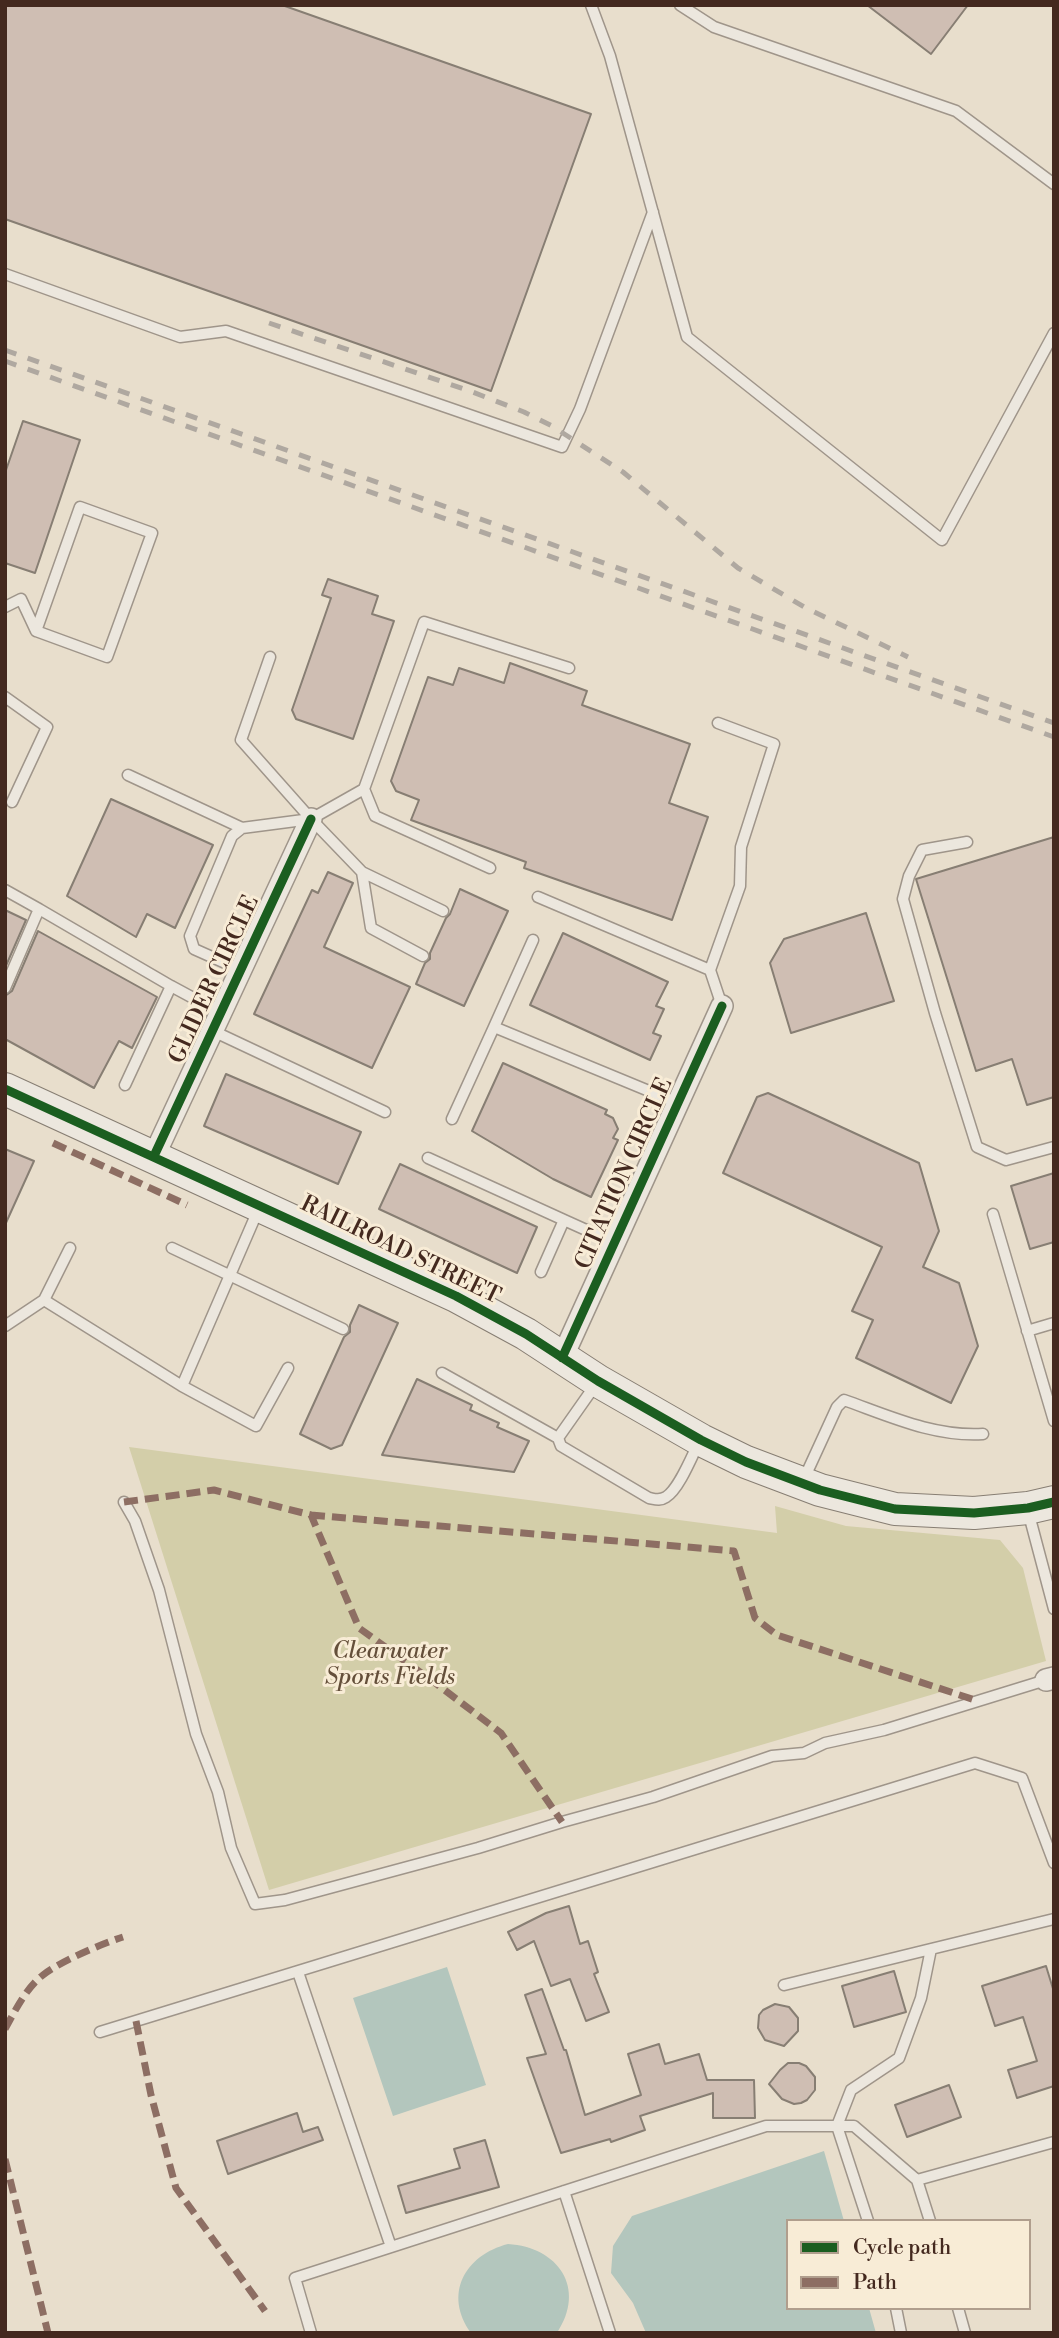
<!DOCTYPE html>
<style>
body{margin:0}
#map{position:relative;width:1059px;height:2338px;overflow:hidden;background:#e8decc;font-family:"Libre Bodoni",serif}
canvas{display:block}
.frame{position:absolute;inset:0;border:7px solid #44291f;pointer-events:none}
.legend{position:absolute;left:786px;top:2219px;width:245px;height:91px;box-sizing:border-box;background:#f8ecd6;border:2px solid #b09e8d;margin:0;padding:9px 12px;list-style:none;font-size:21px;color:#44291f}
.legend li{display:flex;align-items:center;gap:14px;height:35px}
.legend b{width:35px;border:2px solid #b09e8d}
</style>
<div id="map">
<canvas width="1059" height="2338"></canvas>
<div class="frame"></div>
<ul class="legend">
<li><b style="height:9px;background:#1b5e20"></b>Cycle path</li>
<li><b style="height:9px;background:#8d6e63"></b>Path</li>
</ul>
</div>
<script>
const g = document.querySelector('canvas').getContext('2d');
g.lineJoin = 'round';
function fill(path, color) {
  g.fillStyle = color;
  g.fill(path, 'evenodd');
}
function stroke(path, color, width, dash) {
  g.strokeStyle = color;
  g.lineWidth = width;
  g.lineCap = dash ? 'butt' : 'round';
  g.setLineDash(dash || []);
  g.stroke(path);
}
function write(font, color, halo, rows, align = 'center') {
  g.font = font + ' "Libre Bodoni",serif';
  g.lineWidth = 6;
  g.setLineDash([]);
  g.textBaseline = 'middle';
  g.strokeStyle = halo;
  g.fillStyle = color;
  for (const [text, x, y, turn = 0] of rows) {
    g.save();
    g.translate(x, y);
    g.rotate((+turn || 0) * Math.PI / 180);
    g.textAlign = isNaN(turn) ? turn : align;
    if (halo) g.strokeText(text, 0, 0);
    g.fillText(text, 0, 0);
    g.restore();
  }
}
const green = new Path2D(`
 M 129,1447 L 777,1533 L 775,1506 L 846,1526 L 1000,1540 L 1023,1568 L 1046,1661 L 269,1890 Z`);
const water = new Path2D(`
 M 447,1967 L 486,2085 L 393,2116 L 353,1998 Z
 M 824,2151 L 844,2221 L 788,2221 L 788,2308 L 869,2308 L 876,2333 L 646,2333 L 633,2303 L 611,2273 L 613,2246 L 632,2216 Z
 M 508,2244 C 558,2247 587,2288 557,2333 L 471,2333 C 443,2294 465,2255 508,2244 Z`);
const building = new Path2D(`
 M 5,5 L 282,5 L 591,114 L 491,391 L 5,219 Z
 M 867,5 L 968,5 L 931,54 Z
 M 23,421 L 80,440 L 35,573 L 5,563 L 5,473 Z
 M 328,579 L 378,596 L 372,614 L 394,621 L 353,739 L 296,719 L 292,710 L 331,598 L 322,595 Z
 M 510,663 L 587,691 L 582,705 L 690,744 L 669,803 L 708,817 L 672,920 L 524,868 L 526,862 L 411,820 L 419,800 L 396,791 L 391,781 L 428,677 L 453,685 L 459,668 L 504,683 Z
 M 111,799 L 213,845 L 175,928 L 147,914 L 136,937 L 67,896 Z
 M 1054,837 L 1054,1097 L 1027,1105 L 1012,1059 L 976,1071 L 916,879 Z
 M 328,872 L 353,883 L 324,947 L 410,987 L 372,1068 L 254,1014 L 312,890 L 318,893 Z
 M 460,889 L 508,911 L 464,1006 L 416,984 L 425,963 L 430,959 L 430,953 L 446,918 L 450,914 Z
 M 5,910 L 26,920 L 5,968 Z
 M 866,913 L 894,1001 L 791,1033 L 770,963 L 784,939 Z
 M 38,931 L 157,997 L 132,1048 L 119,1041 L 94,1088 L 5,1039 L 5,996 L 12,991 Z
 M 563,933 L 668,982 L 656,1006 L 664,1009 L 653,1033 L 661,1036 L 650,1060 L 530,1005 Z
 M 503,1063 L 607,1110 L 605,1114 L 613,1118 L 618,1129 L 613,1138 L 618,1140 L 591,1197 L 553,1179 L 472,1131 Z
 M 226,1074 L 361,1132 L 338,1184 L 204,1126 Z
 M 768,1093 L 919,1163 L 939,1231 L 923,1267 L 959,1283 L 978,1346 L 951,1403 L 856,1358 L 873,1320 L 852,1311 L 882,1247 L 723,1173 L 757,1097 Z
 M 5,1149 L 34,1161 L 5,1225 Z
 M 400,1164 L 537,1227 L 517,1273 L 379,1209 Z
 M 1054,1173 L 1054,1242 L 1030,1249 L 1011,1186 Z
 M 359,1305 L 398,1323 L 342,1445 L 331,1449 L 300,1434 L 344,1337 L 350,1332 L 350,1325 Z
 M 417,1379 L 472,1405 L 470,1410 L 499,1423 L 497,1427 L 529,1441 L 514,1472 L 382,1455 Z
 M 569,1906 L 580,1944 L 588,1941 L 598,1972 L 594,1974 L 609,2012 L 586,2021 L 570,1979 L 551,1986 L 534,1941 L 517,1950 L 508,1932 L 546,1913 Z
 M 1046,1966 L 1054,1992 L 1054,2086 L 1017,2098 L 1008,2070 L 1037,2061 L 1023,2017 L 995,2026 L 982,1986 Z
 M 894,1971 L 906,2012 L 854,2027 L 842,1986 Z
 M 542,1989 L 564,2050 L 566,2050 L 585,2115 L 641,2095 L 628,2054 L 659,2044 L 665,2064 L 699,2054 L 707,2080 L 754,2080 L 755,2118 L 713,2118 L 713,2093 L 640,2116 L 645,2130 L 611,2142 L 610,2139 L 561,2153 L 527,2058 L 546,2054 L 525,1995 Z
 M 775,2004 L 789,2007 L 798,2018 L 798,2031 L 784,2046 L 765,2040 L 758,2028 L 759,2015 L 763,2010 Z
 M 788,2063 L 799,2063 L 806,2066 L 815,2077 L 815,2090 L 807,2100 L 801,2103 L 794,2104 L 782,2099 L 769,2084 L 780,2070 Z
 M 949,2085 L 961,2117 L 907,2137 L 895,2105 Z
 M 297,2113 L 303,2132 L 318,2127 L 323,2140 L 228,2174 L 217,2141 Z
 M 485,2140 L 499,2187 L 406,2213 L 398,2186 L 460,2168 L 454,2149 Z`);
const lane = new Path2D(`
 M 591,5 L 610,56 L 687,337 L 942,540 L 1054,333
 M 680,5 L 714,27 L 956,111 L 1054,184
 M 5,274 L 180,337 L 226,331 L 562,447 L 580,409 L 653,212
 M 5,607 L 21,599 L 36,631 L 107,657 L 152,533 L 80,507 L 36,631
 M 270,657 L 241,740 L 311,819 L 362,872 L 371,928 L 423,956
 M 5,697 L 47,727 L 12,802
 M 718,723 L 774,744 L 741,847 L 740,886 L 710,970 L 722,1006
 M 128,775 L 242,828
 M 364,789 L 375,816 L 490,868
 M 967,842 L 922,850 L 909,876 L 903,899 L 935,1013 L 977,1147 L 1006,1160 L 1054,1147
 M 362,872 L 443,911
 M 5,890 L 39,909 L 5,988
 M 538,897 L 710,970
 M 39,909 L 171,986 L 221,1013
 M 533,940 L 494,1027 L 678,1103
 M 241,970 L 194,949 L 190,936 L 232,836 L 242,828 L 311,819 L 364,789 L 424,622 L 569,668
 M 213,1031 L 385,1112
 M 125,1085 L 171,986
 M 452,1119 L 494,1027
 M 428,1158 L 564,1220
 M 993,1214 L 1054,1421
 M 70,1248 L 44,1300 L 182,1386 L 256,1426 L 288,1368
 M 172,1248 L 343,1329
 M 541,1272 L 564,1220 L 615,1243
 M 5,1326 L 44,1300
 M 1027,1331 L 1054,1323
 M 442,1373 L 558,1438 L 596,1384
 M 182,1386 L 259,1208
 M 558,1438 L 561,1446 L 649,1498 C 655,1499 660,1501 666,1497 C 679,1489 692,1456 699,1442
 M 803,1481 L 837,1407 L 844,1400 C 889,1416 934,1437 983,1434
 M 124,1502 L 135,1521 L 159,1590 L 196,1734 L 218,1792 L 231,1848 L 255,1904 L 285,1900 L 478,1848 L 562,1822 L 653,1797 L 772,1756 L 804,1753 L 825,1743 L 884,1730 L 1046,1680
 M 1028,1511 L 1054,1609
 M 298,1972 L 391,2247
 M 784,1985 L 931,1949
 M 100,2032 L 975,1763 L 1022,1778 L 1054,1863
 M 564,2191 L 610,2333
 M 868,2221 L 837,2126 L 851,2090 L 899,2058 L 921,1998 L 931,1949 L 1054,1919
 M 930,2221 L 917,2180 L 1054,2142
 M 896,2308 L 901,2333
 M 958,2308 L 965,2333
 M 311,2333 L 295,2278 L 766,2126 L 854,2126 L 917,2180`);
const street = new Path2D(`
 M 154,1156 L 311,819
 M 562,1358 L 722,1006
 M 1046,1680 L 1054,1678`);
const secondary = new Path2D(`
 M 5,1089 L 456,1296 L 526,1334 L 598,1381 L 701,1440 L 746,1462 L 820,1490 L 895,1509 L 974,1513 L 1028,1508 L 1054,1502`);
const rail = new Path2D(`
 M 269,323 L 470,391 L 524,412 L 552,426 L 623,472 L 738,568 L 806,608 L 908,657
 M 5,350 L 1054,723
 M 5,361 L 1054,737`);
const quiet = new Path2D(`
 M 53,1143 L 187,1205
 M 124,1502 L 214,1490 L 311,1515 L 359,1628 L 434,1682 L 501,1733 L 562,1822
 M 311,1515 L 734,1551 L 755,1618 L 777,1635 L 978,1701
 M 136,2021 L 151,2095 L 176,2188 L 265,2311
 M 5,2029 C 15,2011 26,1988 43,1975 C 61,1961 101,1944 123,1937
 M 5,2159 L 48,2333`);
const cycleway = new Path2D(`
 M 5,1089 L 456,1296 L 526,1334 L 598,1381 L 701,1440 L 746,1462 L 820,1490 L 895,1509 L 974,1513 L 1028,1508 L 1054,1502
 M 154,1156 L 311,819
 M 562,1358 L 722,1006`);
const streetNames = [
 ["GLIDER CIRCLE",215,980,-65],
 ["CITATION CIRCLE",625,1174,-66],
 ["RAILROAD STREET",400,1251,26]
];
const parkNames = [
 ["Clearwater",390,1652],
 ["Sports Fields",390,1678]
];
fill(green, '#d3cea9');
fill(water, '#b3c6bd');
fill(building, '#cfbeb3');
stroke(building, '#877e73', 2);
stroke(lane, '#9f958a', 13);
stroke(street, '#9f958a', 24);
stroke(secondary, '#877e73', 34);
stroke(lane, '#ece7de', 10);
stroke(street, '#ece7de', 21);
stroke(secondary, '#ece7de', 32);
stroke(rail, '#afa8a0', 5, [12, 12]);
stroke(quiet, '#8d6e63', 7, [14, 7]);
stroke(cycleway, '#1b5e20', 9);
write('23px', '#44291f', '#f8ecd6', streetNames);
write('italic 23px', '#644f3a', '#f8ecd6', parkNames);
</script>
